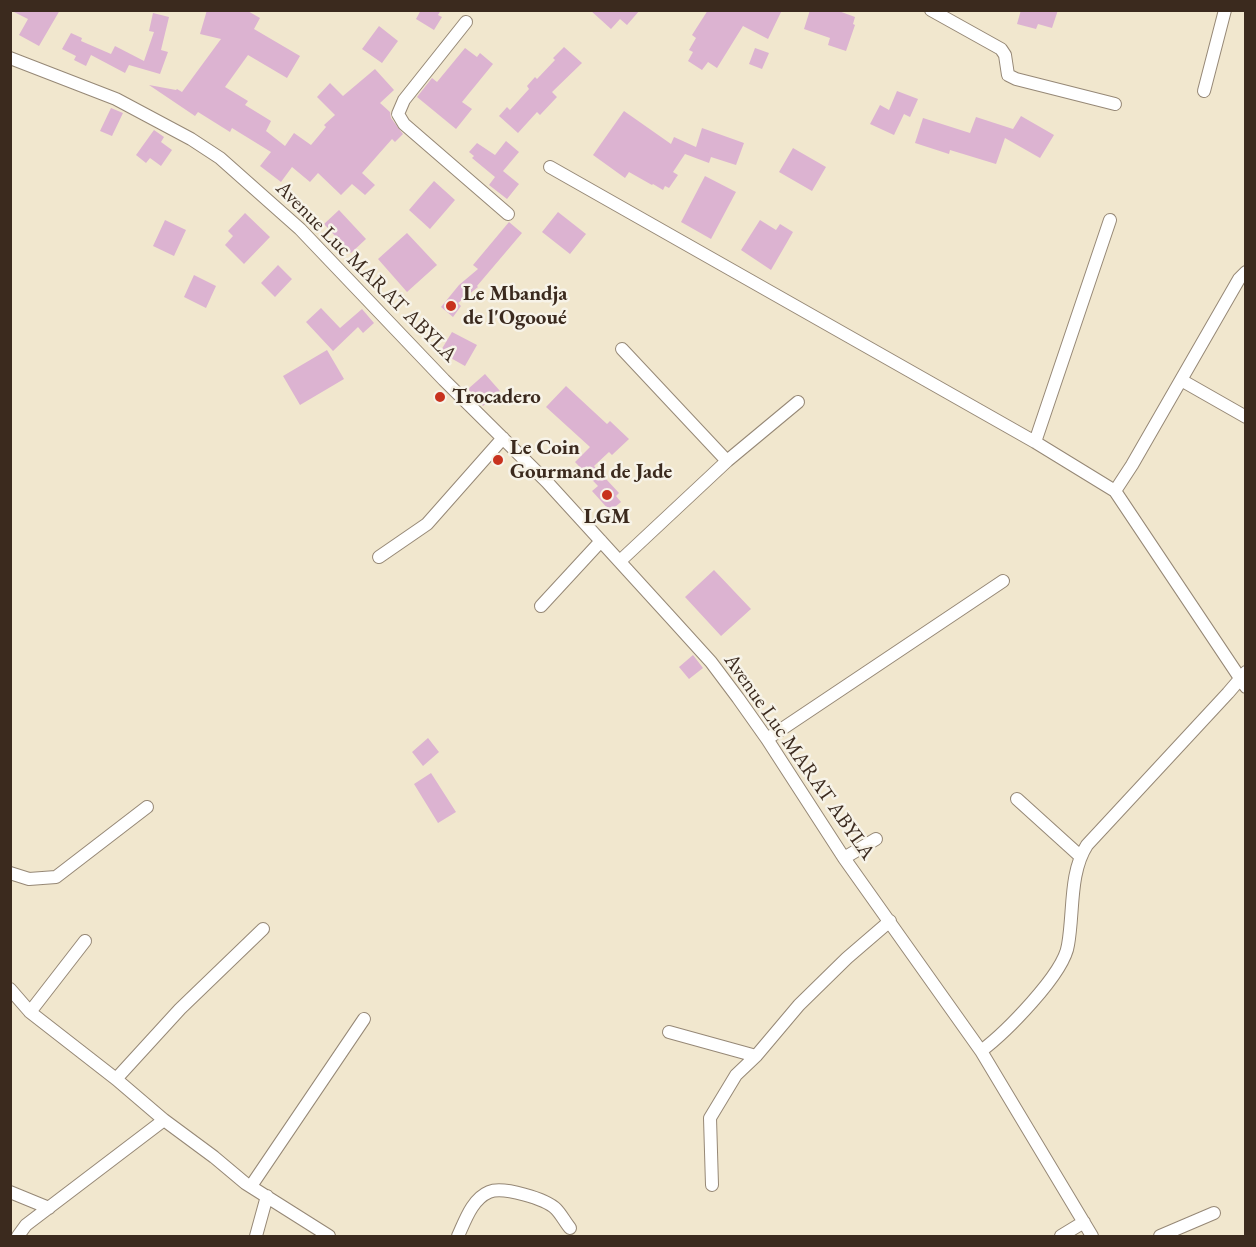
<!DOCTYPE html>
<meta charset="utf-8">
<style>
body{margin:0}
#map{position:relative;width:1256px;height:1247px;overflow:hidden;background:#f1e7ce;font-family:"EB Garamond",serif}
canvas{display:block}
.frame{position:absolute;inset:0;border:12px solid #3b2a1e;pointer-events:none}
</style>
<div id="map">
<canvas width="1256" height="1247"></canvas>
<div class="frame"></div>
</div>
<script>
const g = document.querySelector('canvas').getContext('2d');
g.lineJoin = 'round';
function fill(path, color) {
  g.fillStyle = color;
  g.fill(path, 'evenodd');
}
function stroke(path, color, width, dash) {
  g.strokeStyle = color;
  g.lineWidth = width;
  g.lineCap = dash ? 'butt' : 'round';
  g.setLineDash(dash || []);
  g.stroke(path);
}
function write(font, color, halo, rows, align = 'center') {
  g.font = font + ' "EB Garamond",serif';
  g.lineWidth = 5;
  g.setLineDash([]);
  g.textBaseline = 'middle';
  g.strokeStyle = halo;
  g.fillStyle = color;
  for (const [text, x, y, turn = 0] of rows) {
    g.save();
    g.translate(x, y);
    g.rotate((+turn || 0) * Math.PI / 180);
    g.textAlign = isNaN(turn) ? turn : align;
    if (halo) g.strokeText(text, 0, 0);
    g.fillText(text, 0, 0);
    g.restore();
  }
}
const building = new Path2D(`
 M 10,10 L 60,10 L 39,46 L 19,35 L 28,19 Z
 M 207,10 L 246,10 L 260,18 L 254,29 L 300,56 L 287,78 L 248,55 L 225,87 L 248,101 L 245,105 L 271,121 L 266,131 L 285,146 L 294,133 L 311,145 L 326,127 L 324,125 L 335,115 L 317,97 L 330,83 L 343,96 L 375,69 L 394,90 L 380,103 L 390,112 L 391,118 L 403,134 L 395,142 L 392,139 L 362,173 L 375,185 L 365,195 L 352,184 L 341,195 L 318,173 L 310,182 L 292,167 L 281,182 L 260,166 L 271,152 L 232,128 L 230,132 L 198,112 L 195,116 L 149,85 L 176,90 L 177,89 L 182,92 L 221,39 L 200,34 Z
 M 421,10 L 441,10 L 438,15 L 442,17 L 434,30 L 416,19 Z
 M 590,10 L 640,10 L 627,25 L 620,19 L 611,29 Z
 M 708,10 L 782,10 L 768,39 L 743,26 L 717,68 L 708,62 L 702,70 L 688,61 L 693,52 L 689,50 L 696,38 L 692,35 Z
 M 810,10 L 836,10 L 855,17 L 853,24 L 855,25 L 846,51 L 828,45 L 830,38 L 804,29 Z
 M 1021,10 L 1058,10 L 1052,28 L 1038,24 L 1036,29 L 1017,24 Z
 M 153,13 L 169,17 L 161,50 L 168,52 L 160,74 L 129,65 L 125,73 L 91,55 L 86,66 L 74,60 L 76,56 L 62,49 L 71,33 L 82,38 L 81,41 L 111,54 L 115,46 L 144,61 L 154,32 L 149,31 Z
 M 379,26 L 398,41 L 382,63 L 362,49 Z
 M 564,47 L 582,63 L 552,92 L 557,97 L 540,115 L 537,112 L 518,133 L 499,116 L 507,107 L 510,110 L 529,89 L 527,86 L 535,77 L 537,79 L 555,60 L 553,58 Z
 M 465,48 L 477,57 L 480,53 L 493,64 L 462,102 L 472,109 L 456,129 L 417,97 L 432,78 L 437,82 Z
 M 755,48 L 769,53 L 762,69 L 749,64 Z
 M 897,91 L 918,99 L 910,117 L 904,114 L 894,135 L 870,124 L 880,105 L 889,110 Z
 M 111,108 L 123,113 L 112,136 L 100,131 Z
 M 624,111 L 671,144 L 674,137 L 696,147 L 702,128 L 744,143 L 736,165 L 711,157 L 709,163 L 685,154 L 673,172 L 678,175 L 669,188 L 665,186 L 663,190 L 653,184 L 652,185 L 629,172 L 625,178 L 593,155 Z
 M 1021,116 L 1054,135 L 1040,158 L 1005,138 L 996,164 L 950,150 L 949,154 L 915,143 L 923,118 L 970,133 L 976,117 L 1013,129 Z
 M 154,130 L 164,137 L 161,142 L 172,150 L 161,166 L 150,158 L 146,163 L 136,155 Z
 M 506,141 L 519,152 L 503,171 L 519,184 L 507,199 L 489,185 L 495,177 L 472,158 L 474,156 L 469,152 L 477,143 L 495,155 Z
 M 793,148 L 826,167 L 812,191 L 779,172 Z
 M 705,176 L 736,192 L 711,239 L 681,222 Z
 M 434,181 L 455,200 L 430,229 L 409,210 Z
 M 339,210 L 366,239 L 351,253 L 324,224 Z
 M 558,212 L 586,234 L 570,254 L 542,232 Z
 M 245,213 L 270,237 L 244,264 L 225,245 L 233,236 L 228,231 Z
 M 165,220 L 186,230 L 174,256 L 153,246 Z
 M 760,220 L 776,230 L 780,224 L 793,232 L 771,270 L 741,250 Z
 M 509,222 L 522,233 L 477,286 L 478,287 L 458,303 L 461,306 L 453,317 L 441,307 L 459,285 L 478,269 L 473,265 Z
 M 407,233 L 437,265 L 407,292 L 378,259 Z
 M 278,265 L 292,279 L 275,297 L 261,283 Z
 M 194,275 L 216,286 L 206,308 L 184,297 Z
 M 321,308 L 340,328 L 362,309 L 374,323 L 363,333 L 358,327 L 333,351 L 306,322 Z
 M 452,332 L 477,345 L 465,366 L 440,352 Z
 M 327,350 L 344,379 L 300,405 L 283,376 Z
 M 485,374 L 500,391 L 483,406 L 468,389 Z
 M 566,386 L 607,424 L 610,421 L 629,439 L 612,455 L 609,452 L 594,466 L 619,493 L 616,496 L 621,502 L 610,511 L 592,491 L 598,486 L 575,462 L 590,447 L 546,407 Z
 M 714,570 L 751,609 L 721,636 L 685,597 Z
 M 693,655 L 703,668 L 689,679 L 679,667 Z
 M 428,738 L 439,752 L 423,766 L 412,752 Z
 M 431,773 L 456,812 L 438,823 L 414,784 Z`);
const minor = new Path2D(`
 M 931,10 L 1001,49 L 1005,55 L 1008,75 L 1016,79 L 1115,104
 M 466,22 L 404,100 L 398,114 L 404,124 L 508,214
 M 10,58 L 116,99 L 191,139 L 220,158 L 300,229 L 444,380 L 547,482 L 672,619 L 711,662 L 738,698 L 767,739 L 844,858 L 981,1051 L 1092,1236
 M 1204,91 L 1225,10
 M 550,167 L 1035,442 L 1115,491 L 1246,687
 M 622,349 L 727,461
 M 1181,380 L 1246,417
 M 1035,442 L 1110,220
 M 1115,491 L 1132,465 L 1239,279 L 1246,272
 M 379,557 L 427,524 L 503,438
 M 620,561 L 727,461 L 798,402
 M 541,606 L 601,541
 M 767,739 L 1003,581
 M 1017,799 L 1080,856
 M 844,858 L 876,839
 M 10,873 L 29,879 L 56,877 L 147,807
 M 10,989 L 30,1012 L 116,1079 L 164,1120 L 214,1157 L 245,1183 L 329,1236
 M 30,1012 L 85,941
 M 669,1032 L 756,1056
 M 981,1051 C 1005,1033 1064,974 1068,945 C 1074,912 1069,873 1087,845 L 1228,693 L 1246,672
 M 116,1079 L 180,1009 L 263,929
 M 712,1185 L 710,1118 L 736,1075 L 756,1056 L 799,1005 L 847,958 L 890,921
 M 251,1186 L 364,1019
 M 10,1192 L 49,1208
 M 18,1236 L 26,1225 L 164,1120
 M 256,1236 L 267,1196
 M 458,1236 C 465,1221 472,1199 489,1192 C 503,1186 546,1199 556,1209 C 561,1214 565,1222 570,1228
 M 1061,1236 L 1084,1222
 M 1160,1236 L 1214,1213`);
const markers = [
 [451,306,6,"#c8321e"],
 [440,397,6,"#c8321e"],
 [498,460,6,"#c8321e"],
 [607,495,6,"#c8321e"]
];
const streetNames = [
 ["Avenue Luc MARAT ABYLA",366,272,45],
 ["Avenue Luc MARAT ABYLA",799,757,55]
];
const poiNames = [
 ["Le Mbandja",463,294],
 ["de l'Ogooué",463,318],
 ["Trocadero",452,397],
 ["Le Coin",510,448],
 ["Gourmand de Jade",510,472],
 ["LGM",607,517,"center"]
];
fill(building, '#dcb3d1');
stroke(minor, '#968876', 14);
stroke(minor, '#fff', 12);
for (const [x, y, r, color] of markers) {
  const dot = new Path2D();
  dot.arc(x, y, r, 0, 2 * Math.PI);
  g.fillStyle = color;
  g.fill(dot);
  stroke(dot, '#f7f3e8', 2);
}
write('21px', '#3b2a1e', '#f7f3e8', streetNames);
write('bold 21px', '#3b2a1e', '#f7f3e8', poiNames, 'left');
</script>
